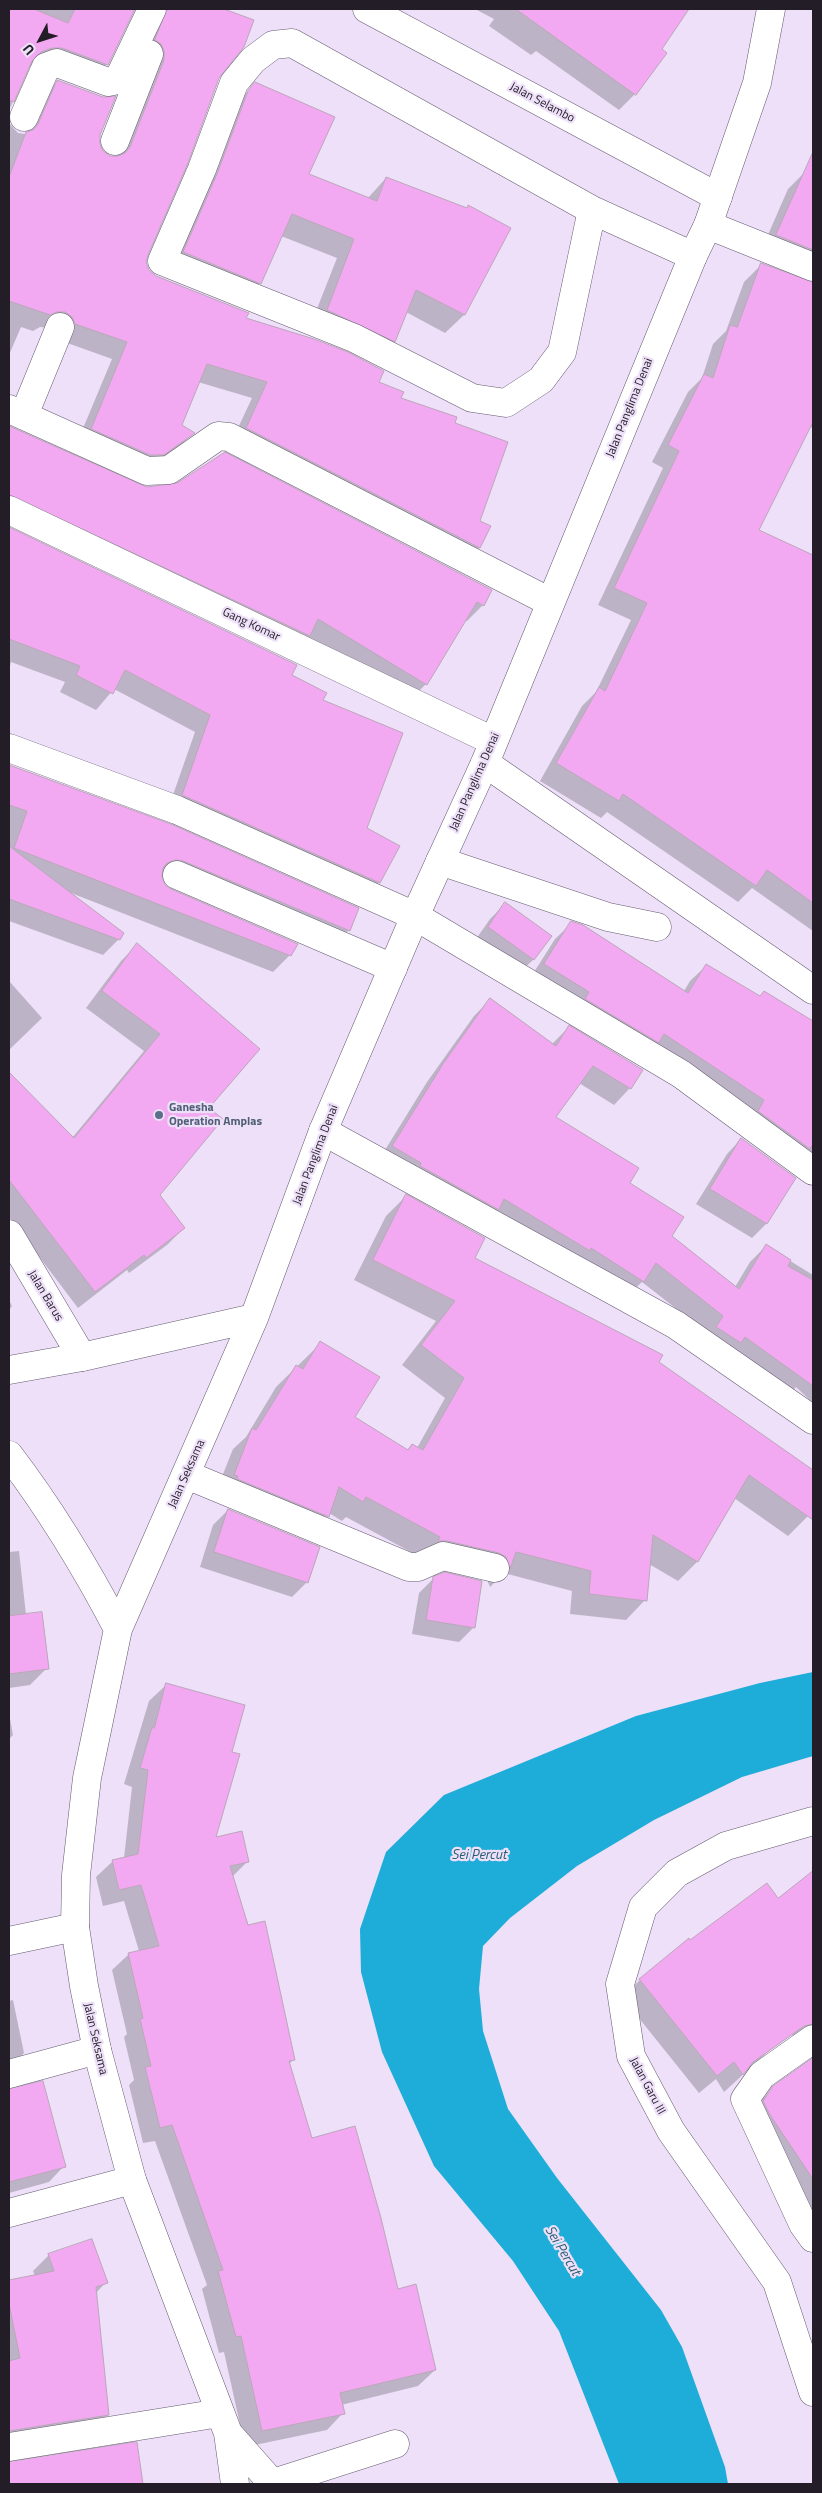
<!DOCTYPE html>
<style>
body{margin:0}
#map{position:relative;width:822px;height:2493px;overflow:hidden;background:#ede0f8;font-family:"Titillium Web",sans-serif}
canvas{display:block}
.frame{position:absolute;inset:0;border:10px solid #221d26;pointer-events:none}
.north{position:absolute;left:15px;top:15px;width:50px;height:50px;-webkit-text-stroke:4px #ede0f8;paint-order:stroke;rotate:230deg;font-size:14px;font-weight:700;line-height:20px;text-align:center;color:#221d26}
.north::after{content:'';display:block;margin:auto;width:18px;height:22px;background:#221d26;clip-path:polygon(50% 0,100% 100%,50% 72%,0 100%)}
</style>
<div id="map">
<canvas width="822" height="2493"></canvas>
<div class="frame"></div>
<div class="north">U</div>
</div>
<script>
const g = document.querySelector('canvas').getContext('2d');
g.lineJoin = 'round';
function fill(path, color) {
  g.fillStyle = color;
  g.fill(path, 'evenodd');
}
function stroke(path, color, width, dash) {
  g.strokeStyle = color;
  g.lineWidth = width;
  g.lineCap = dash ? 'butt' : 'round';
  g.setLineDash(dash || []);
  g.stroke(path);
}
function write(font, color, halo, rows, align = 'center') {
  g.font = font + ' "Titillium Web",sans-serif';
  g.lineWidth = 4.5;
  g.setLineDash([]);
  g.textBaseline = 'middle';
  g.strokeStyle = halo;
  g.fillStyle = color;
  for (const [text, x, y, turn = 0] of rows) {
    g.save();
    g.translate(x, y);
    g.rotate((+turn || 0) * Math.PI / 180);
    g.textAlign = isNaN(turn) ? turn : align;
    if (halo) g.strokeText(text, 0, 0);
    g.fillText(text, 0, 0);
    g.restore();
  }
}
const water = new Path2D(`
 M 813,1672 L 813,1756 L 742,1777 L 654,1820 L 577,1866 L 510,1918 L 483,1946 L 479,1989 L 483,2031 L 508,2109 L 557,2178 L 661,2310 L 682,2347 L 725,2467 L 728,2484 L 619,2484 L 559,2331 L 513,2261 L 434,2166 L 382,2052 L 361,1972 L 360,1929 L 386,1852 L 444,1795 L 636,1716 L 760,1683 Z`);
const shadow = new Path2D(`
 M 9,9 L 220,9 L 253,21 L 218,77 L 146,254 L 145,263 L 148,271 L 156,277 L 378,382 L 400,398 L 454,424 L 478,521 L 489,527 L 479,548 L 462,564 L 230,445 L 252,398 L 198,382 L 180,425 L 193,433 L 177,449 L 146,470 L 76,445 L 112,359 L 59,340 L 49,328 L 40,327 L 33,331 L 21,327 L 9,355 L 9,123 L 18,133 L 25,134 L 41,98 L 58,81 L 99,135 L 98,144 L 102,152 L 109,157 L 116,157 L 148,77 L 142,11 L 135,9 L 107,64 L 90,81 L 34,64 L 29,67 L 9,110 Z
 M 475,9 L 688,9 L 660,50 L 635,94 L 619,110 L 536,51 L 531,55 L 489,26 L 494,19 Z
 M 256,83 L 308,175 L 367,199 L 386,178 L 509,229 L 464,315 L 445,333 L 406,312 L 394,341 L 376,359 L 309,329 L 337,258 L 281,236 L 260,283 L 242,302 L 165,271 L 237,102 Z
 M 805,172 L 813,175 L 813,428 L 810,427 L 758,531 L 813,556 L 813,931 L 752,888 L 738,902 L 607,812 L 601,818 L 540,781 L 582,706 L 596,692 L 631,620 L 598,605 L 663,468 L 652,462 L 688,392 L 702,378 L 713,344 L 726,331 L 744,282 L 761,265 L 812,283 L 808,274 L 760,253 L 788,189 Z
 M 9,427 L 147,488 L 178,484 L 225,454 L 483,605 L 467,621 L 464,620 L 426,684 L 409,701 L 9,514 Z
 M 9,538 L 76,561 L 291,676 L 322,700 L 365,829 L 398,846 L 379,883 L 363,899 L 167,812 L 195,732 L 114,689 L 96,710 L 60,692 L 65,682 L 11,662 L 9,670 Z
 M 9,766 L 171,826 L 349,930 L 332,947 L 161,876 L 164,885 L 290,955 L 273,972 L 71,893 L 119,939 L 103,955 L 9,921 Z
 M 505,904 L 550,936 L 533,960 L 518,974 L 474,942 L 490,919 Z
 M 572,923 L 684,991 L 690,981 L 707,965 L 759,997 L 764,992 L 800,1026 L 813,1033 L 813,1192 L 812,1182 L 529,980 L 555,939 Z
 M 137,945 L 208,1108 L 158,1195 L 184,1228 L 167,1245 L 129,1273 L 127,1270 L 78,1308 L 9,1217 L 9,1108 L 26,1091 L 72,1138 L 144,1051 L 86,1008 L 121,961 Z
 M 9,981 L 42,1018 L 9,1050 Z
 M 490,1000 L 552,1044 L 569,1027 L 630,1088 L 614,1105 L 579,1083 L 555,1118 L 628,1183 L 671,1236 L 735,1287 L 750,1262 L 766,1246 L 813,1275 L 813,1403 L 796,1387 L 788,1396 L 642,1282 L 626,1297 L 377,1163 L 427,1082 L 474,1016 Z
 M 741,1139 L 766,1224 L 752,1238 L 696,1204 L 727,1154 Z
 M 406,1196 L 473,1259 L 657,1362 L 813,1471 L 813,1509 L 808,1516 L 788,1536 L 734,1498 L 698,1561 L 678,1581 L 649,1564 L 645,1600 L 626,1620 L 570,1614 L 572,1591 L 504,1573 L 490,1587 L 486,1577 L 420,1557 L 346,1517 L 342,1521 L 329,1513 L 308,1536 L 215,1494 L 233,1449 L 246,1437 L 276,1387 L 321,1343 L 354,1417 L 407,1450 L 412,1445 L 417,1448 L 445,1398 L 402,1365 L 436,1321 L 354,1280 L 386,1216 Z
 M 9,1300 L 12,1306 L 9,1310 Z
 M 228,1510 L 307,1582 L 292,1597 L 200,1567 L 213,1525 Z
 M 19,1551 L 26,1615 L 47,1668 L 30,1685 L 9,1688 L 9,1552 Z
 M 434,1578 L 474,1627 L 459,1642 L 412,1634 L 419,1593 Z
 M 166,1685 L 231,1753 L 215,1839 L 248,1861 L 232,1877 L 294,2059 L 289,2064 L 311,2139 L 397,2290 L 435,2370 L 418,2386 L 341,2405 L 343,2413 L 327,2430 L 245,2447 L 224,2352 L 219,2353 L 202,2289 L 207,2285 L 155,2141 L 143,2143 L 129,2085 L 134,2080 L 124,2037 L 127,2034 L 112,1970 L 129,1954 L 139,1951 L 124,1901 L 103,1906 L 96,1877 L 113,1861 L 124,1858 L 132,1787 L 124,1784 L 149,1701 Z
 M 9,1713 L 13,1735 L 9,1739 Z
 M 813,1873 L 813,2062 L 808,2047 L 797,2041 L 759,1993 L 772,2048 L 724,2092 L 716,2079 L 699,2093 L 622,1997 L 640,1980 L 689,1940 L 690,1942 L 778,1900 Z
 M 13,2000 L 24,2053 L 9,2068 L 9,2001 Z
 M 791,2075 L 813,2109 L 813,2223 L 756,2106 L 774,2087 Z
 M 42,2083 L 64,2166 L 49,2182 L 9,2193 L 9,2090 Z
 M 49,2255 L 106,2282 L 96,2293 L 108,2415 L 92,2431 L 9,2444 L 9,2281 L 35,2276 L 33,2271 Z
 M 136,2444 L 142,2484 L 9,2484 L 9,2463 Z`);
const building = new Path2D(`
 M 9,9 L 34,9 L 68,23 L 75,9 L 135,9 L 108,65 L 62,48 L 52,48 L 41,52 L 32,61 L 14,102 L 9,100 Z
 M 167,9 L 224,9 L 254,20 L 244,47 L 219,78 L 188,163 L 148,255 L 146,262 L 149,270 L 156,276 L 249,313 L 246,318 L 314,339 L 348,352 L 384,371 L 379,382 L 404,392 L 401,398 L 457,417 L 455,423 L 508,442 L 480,521 L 491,526 L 480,548 L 246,428 L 267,382 L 207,364 L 182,425 L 195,433 L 164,455 L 150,455 L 91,429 L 127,342 L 75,324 L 72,317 L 65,312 L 57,312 L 50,315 L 9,301 L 9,177 L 26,132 L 33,130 L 38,124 L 57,80 L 103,97 L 116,96 L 100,135 L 100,144 L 103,151 L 110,156 L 118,156 L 125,153 L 130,147 L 164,60 L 164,51 L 161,44 L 155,40 Z
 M 516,9 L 689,9 L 662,49 L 667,53 L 636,95 Z
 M 255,82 L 335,117 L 309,174 L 377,201 L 386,177 L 467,208 L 468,205 L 511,228 L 465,315 L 416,290 L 395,342 L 327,310 L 354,239 L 292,214 L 261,284 L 183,252 L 217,174 L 248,91 Z
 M 813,152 L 813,250 L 776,235 Z
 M 761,263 L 813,282 L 813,422 L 759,530 L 813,555 L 813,903 L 767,870 L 756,886 L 623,794 L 619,801 L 556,763 L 599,687 L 605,691 L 647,603 L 614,588 L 679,451 L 668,445 L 704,374 L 713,378 L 730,325 L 737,327 Z
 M 9,426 L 147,487 L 177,483 L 225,452 L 492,590 L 484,606 L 477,602 L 427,685 L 318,619 L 310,636 L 9,495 Z
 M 9,527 L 297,665 L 292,675 L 327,693 L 323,700 L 403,733 L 367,828 L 400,846 L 380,883 L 182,795 L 210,715 L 125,670 L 113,694 L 76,675 L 80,666 L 9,639 Z
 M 9,765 L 171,824 L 359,908 L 350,931 L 183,861 L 175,860 L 167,863 L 163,868 L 162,877 L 165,885 L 171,889 L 298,944 L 291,956 L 14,848 L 27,811 L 9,805 Z
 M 9,846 L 124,933 L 120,940 L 9,899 Z
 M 505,902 L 552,936 L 534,960 L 488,927 Z
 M 571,921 L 583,925 L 688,993 L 706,964 L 760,996 L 764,991 L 813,1021 L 813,1144 L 810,1149 L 758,1111 L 764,1100 L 664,1034 L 659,1043 L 585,999 L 589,992 L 544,964 Z
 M 137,943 L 260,1049 L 209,1108 L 223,1119 L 160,1195 L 185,1228 L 146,1258 L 144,1255 L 95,1292 L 9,1180 L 9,1072 L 74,1138 L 160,1034 L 102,991 Z
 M 490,998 L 556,1046 L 569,1025 L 643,1070 L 631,1089 L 593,1066 L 556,1117 L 639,1168 L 630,1183 L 684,1217 L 672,1236 L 739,1289 L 766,1244 L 791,1260 L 788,1266 L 813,1280 L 813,1386 L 745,1337 L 741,1343 L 716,1327 L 723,1316 L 656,1263 L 644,1282 L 591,1248 L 590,1251 L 504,1199 L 499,1210 L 420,1166 L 421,1163 L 392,1146 L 443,1064 Z
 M 741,1138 L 796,1178 L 767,1224 L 710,1189 Z
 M 406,1194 L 485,1238 L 475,1258 L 663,1355 L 659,1362 L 813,1470 L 813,1520 L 749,1475 L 698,1562 L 653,1535 L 647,1601 L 589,1594 L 591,1571 L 516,1552 L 510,1569 L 506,1557 L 499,1553 L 447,1541 L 438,1541 L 440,1537 L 366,1497 L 363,1502 L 339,1487 L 329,1517 L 237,1479 L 238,1476 L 234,1475 L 252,1428 L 256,1430 L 296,1365 L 303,1369 L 320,1341 L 380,1377 L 355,1417 L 408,1450 L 412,1444 L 423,1450 L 464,1378 L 421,1345 L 455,1301 L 373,1260 Z
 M 228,1509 L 320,1547 L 308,1583 L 214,1552 Z
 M 445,1572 L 482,1581 L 475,1628 L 426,1620 L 433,1577 Z
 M 42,1612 L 49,1669 L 9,1674 L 9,1616 Z
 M 166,1683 L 245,1705 L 232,1752 L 240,1754 L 216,1837 L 242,1831 L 249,1862 L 230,1866 L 248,1925 L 265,1921 L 295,2060 L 289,2061 L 312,2138 L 355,2126 L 381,2218 L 398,2289 L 416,2284 L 436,2370 L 340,2393 L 345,2414 L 262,2431 L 241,2336 L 236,2337 L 218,2271 L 223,2270 L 172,2125 L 160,2128 L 145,2067 L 151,2066 L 140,2019 L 143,2018 L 128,1953 L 159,1946 L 141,1885 L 119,1890 L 112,1860 L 138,1854 L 148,1770 L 140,1768 L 152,1727 L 154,1728 Z
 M 813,1871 L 813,2024 L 804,2026 L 753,2062 L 743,2075 L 734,2062 L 717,2076 L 639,1979 L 689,1938 L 690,1940 L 767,1883 L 778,1898 Z
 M 813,2058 L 813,2179 L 770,2115 L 763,2101 L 773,2086 Z
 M 43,2081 L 66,2167 L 9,2182 L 9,2089 Z
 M 92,2239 L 108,2283 L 96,2287 L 109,2415 L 9,2431 L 9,2361 L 20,2358 L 9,2304 L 9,2280 L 54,2271 L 48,2254 Z
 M 137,2442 L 143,2484 L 9,2484 L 9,2462 Z`);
const minor = new Path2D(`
 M 367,9 L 718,197
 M 292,43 L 592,210 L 562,352 L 541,380 L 506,403 L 472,398 L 354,338 L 162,261 L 202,169 L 234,83 L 253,60 L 273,45 Z
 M 24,117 L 46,67 L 57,63 L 108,82 L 118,80 L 152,9
 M 115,141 L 149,54
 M 592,210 L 693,256
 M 708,225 L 813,267
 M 9,409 L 147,471 L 169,470 L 218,436 L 229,437 L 550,602
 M 24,415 L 60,327
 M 9,510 L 493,741
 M 9,748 L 177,810 L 415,916 L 681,1074 L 813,1171
 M 485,763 L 813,990
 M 440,861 L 608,917 L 657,927
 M 177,875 L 393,968
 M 323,1131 L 676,1325 L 813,1420
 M 9,1234 L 82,1357
 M 187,1475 L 409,1567 L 418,1567 L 443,1556 L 495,1568
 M 813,1821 L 726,1846 L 677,1873 L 643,1907 L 620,1984 L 631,2056 L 671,2131 L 777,2282 L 813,2392
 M 9,1941 L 75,1927
 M 813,2039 L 762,2075 L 745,2099 L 803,2224 L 813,2238
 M 9,2074 L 97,2050
 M 9,2213 L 132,2180
 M 9,2447 L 220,2413
 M 270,2484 L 395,2444`);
const major = new Path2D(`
 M 9,1370 L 82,1357 L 254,1318
 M 9,1455 C 51,1510 86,1568 118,1629
 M 228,2433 L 273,2484
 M 235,2484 L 228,2433 L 132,2180 L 97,2050 L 84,1986 L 75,1927 L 76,1875 L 87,1778 L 118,1629 L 254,1318 L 323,1131 L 415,916 L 485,763 L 693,256 L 708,225 L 757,83 L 771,9`);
const markers = [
 [159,1115,5,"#5c6f8a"]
];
const streetNames = [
 ["Jalan Selambo",542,103,28],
 ["Jalan Panglima Denai",630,408,-68],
 ["Gang Komar",251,625,25],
 ["Jalan Panglima Denai",475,782,-66],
 ["Jalan Panglima Denai",316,1155,-69],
 ["Jalan Barus",45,1296,59],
 ["Jalan Seksama",187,1474,-66],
 ["Jalan Seksama",95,2039,77],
 ["Jalan Garu III",647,2086,62]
];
const serviceNames = [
 ["Ganesha",169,1108],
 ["Operation Amplas",169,1122]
];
const waterNames = [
 ["Sei Percut",479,1856],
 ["Sei Percut",562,2251,59]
];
fill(water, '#1eacd9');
fill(shadow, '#0003');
fill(building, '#f2a9f1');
stroke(building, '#baa6b9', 1);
stroke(minor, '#665b70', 29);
stroke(major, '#665b70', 29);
stroke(minor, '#fff', 28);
stroke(major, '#fff', 28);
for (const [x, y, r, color] of markers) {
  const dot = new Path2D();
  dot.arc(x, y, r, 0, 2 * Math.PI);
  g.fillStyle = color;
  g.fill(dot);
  stroke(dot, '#ede0f8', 2);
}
write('12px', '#221d26', '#ede0f8', streetNames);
write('bold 12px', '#4e5e75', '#ede0f8', serviceNames, 'left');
write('italic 14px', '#2b5e71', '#ede0f8', waterNames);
</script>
